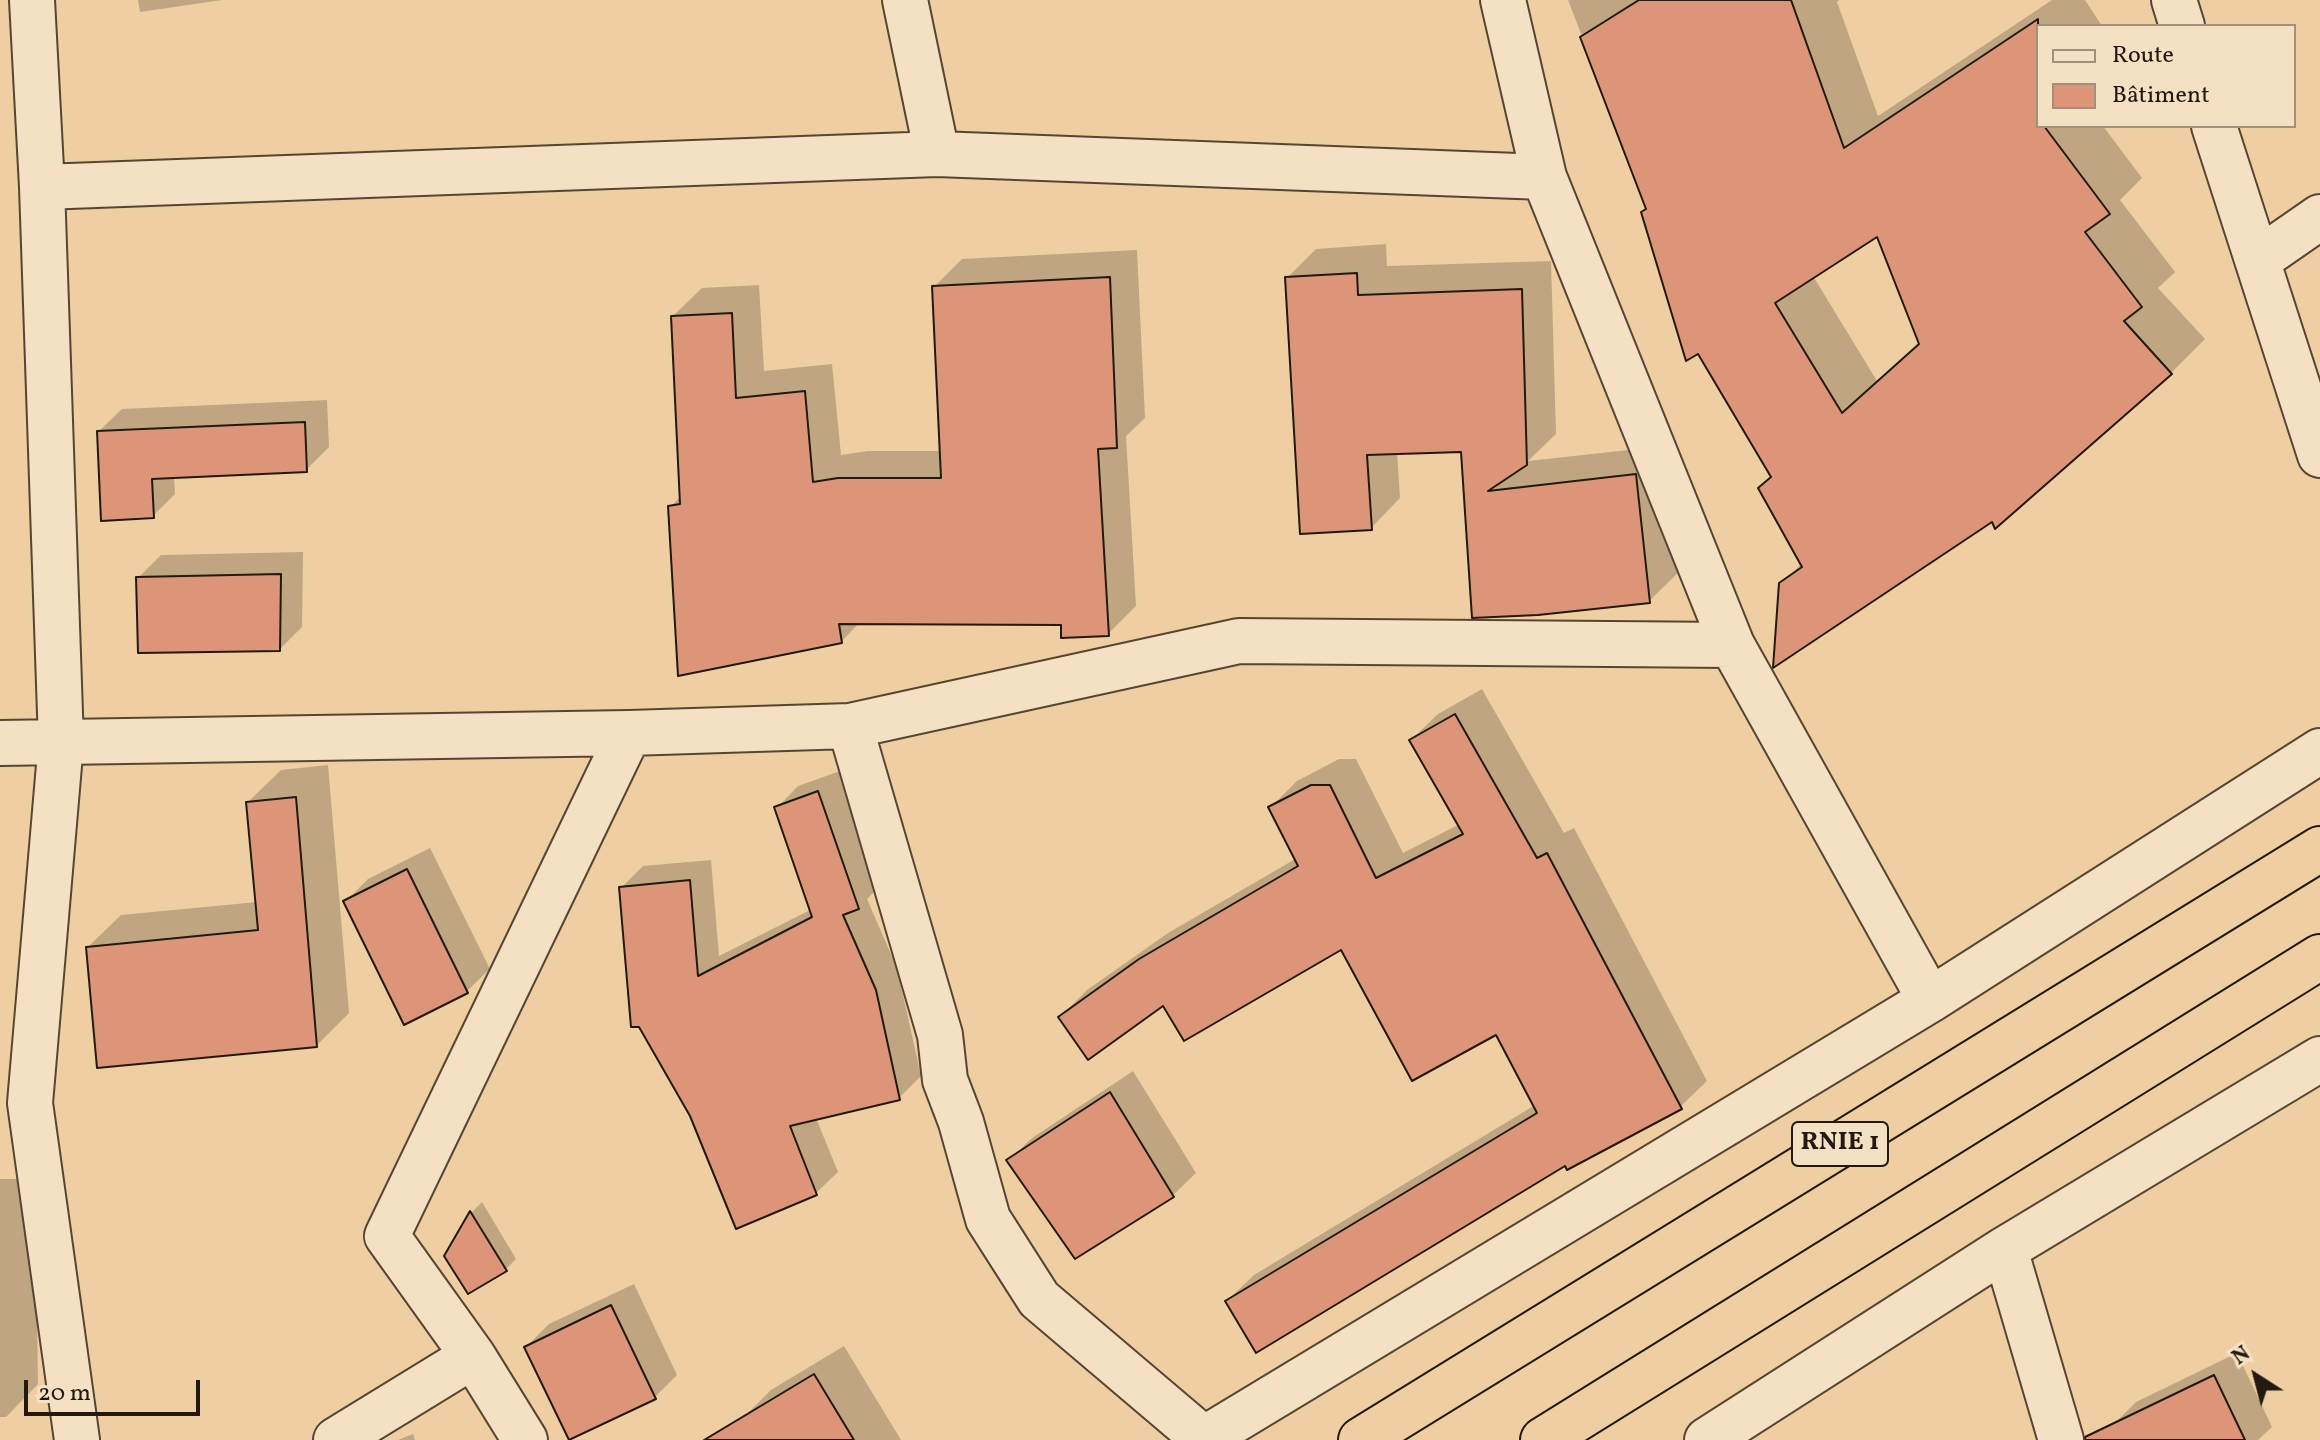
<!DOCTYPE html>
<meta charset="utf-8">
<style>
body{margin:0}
#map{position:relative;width:2320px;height:1440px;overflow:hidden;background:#efcfa2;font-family:Vollkorn,serif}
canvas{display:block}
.legend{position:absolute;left:2036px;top:24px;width:260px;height:104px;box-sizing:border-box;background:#f5e0c3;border:2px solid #a1907b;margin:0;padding:10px 14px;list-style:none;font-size:24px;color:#221910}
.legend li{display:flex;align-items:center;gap:16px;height:40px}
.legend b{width:40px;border:2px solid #a1907b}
.north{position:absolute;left:2216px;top:1336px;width:80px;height:80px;-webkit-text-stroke:6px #f5e0c3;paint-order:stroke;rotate:324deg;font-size:22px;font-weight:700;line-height:32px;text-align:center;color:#221910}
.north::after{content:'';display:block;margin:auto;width:28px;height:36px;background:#221910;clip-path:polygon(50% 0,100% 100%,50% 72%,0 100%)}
.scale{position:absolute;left:24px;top:1380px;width:176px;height:36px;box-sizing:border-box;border:4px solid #221910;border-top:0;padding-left:10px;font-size:24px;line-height:28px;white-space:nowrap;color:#221910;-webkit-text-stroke:6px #f5e0c3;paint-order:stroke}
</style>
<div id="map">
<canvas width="2320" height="1440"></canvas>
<ul class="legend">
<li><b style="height:10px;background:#f5e0c3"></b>Route</li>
<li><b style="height:22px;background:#dd9579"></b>Bâtiment</li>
</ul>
<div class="north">N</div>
<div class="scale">20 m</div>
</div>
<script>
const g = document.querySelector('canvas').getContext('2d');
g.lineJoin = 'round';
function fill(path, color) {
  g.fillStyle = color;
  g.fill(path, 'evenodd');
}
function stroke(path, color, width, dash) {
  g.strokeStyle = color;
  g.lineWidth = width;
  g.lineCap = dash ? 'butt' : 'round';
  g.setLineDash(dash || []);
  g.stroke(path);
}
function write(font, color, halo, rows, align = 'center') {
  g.font = font + ' Vollkorn,serif';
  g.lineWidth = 8;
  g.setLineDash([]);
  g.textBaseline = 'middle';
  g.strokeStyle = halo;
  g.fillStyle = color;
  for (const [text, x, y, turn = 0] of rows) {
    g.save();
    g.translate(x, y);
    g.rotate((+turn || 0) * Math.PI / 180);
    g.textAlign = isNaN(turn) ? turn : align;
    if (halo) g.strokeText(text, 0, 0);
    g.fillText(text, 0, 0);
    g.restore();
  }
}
const shadow = new Path2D(`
 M 138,0 L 222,0 L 140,12 Z
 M 1568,0 L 1839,0 L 1837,2 L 1878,116 L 2052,0 L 2085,0 L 2102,26 L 2038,26 L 2038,126 L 2103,126 L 2142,178 L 2120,200 L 2175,272 L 2158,288 L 2205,339 L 2171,373 L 1993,519 L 1781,584 L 1802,563 L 1773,477 L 1648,208 ZM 1878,234 L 1921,342 L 1877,381 L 1813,276 Z
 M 1386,244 L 1387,266 L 1551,261 L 1556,434 L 1528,461 L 1665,446 L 1679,572 L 1649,601 L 1538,613 L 1463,450 L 1397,452 L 1400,498 L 1371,528 L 1287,278 L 1316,249 Z
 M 1137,250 L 1145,418 L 1126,436 L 1136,606 L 1108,634 L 1062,623 L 860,622 L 841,642 L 670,507 L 682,495 L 673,316 L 702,288 L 759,285 L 764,371 L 832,364 L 841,455 L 868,451 L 942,451 L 934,287 L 962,259 Z
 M 327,400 L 329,447 L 306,470 L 174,476 L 175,494 L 153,516 L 99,431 L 122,409 Z
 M 303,552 L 302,627 L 280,649 L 138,578 L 161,555 Z
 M 1482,689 L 1564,833 L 1574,828 L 1707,1081 L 1680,1107 L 1566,1163 L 1227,1301 L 1254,1275 L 1535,1105 L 1497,1032 L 1342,947 L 1164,1003 L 1060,1017 L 1087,990 L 1168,933 L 1297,858 L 1271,807 L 1297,781 L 1339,759 L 1356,759 L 1403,853 L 1460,824 L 1411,740 L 1438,714 Z
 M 328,765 L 349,1013 L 317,1045 L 88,947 L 121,915 L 257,902 L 248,802 L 281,770 Z
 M 840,771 L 880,886 L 867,899 L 897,968 L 921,1076 L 899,1098 L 816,1118 L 838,1172 L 816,1193 L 621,888 L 643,866 L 711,860 L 719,956 L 812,909 L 777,808 L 798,786 Z
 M 430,848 L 490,969 L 467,991 L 345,902 L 368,879 Z
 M 1133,1071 L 1196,1173 L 1173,1195 L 1075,1256 L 1009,1160 L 1032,1138 Z
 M 0,1179 L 35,1179 L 38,1384 L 6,1417 L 0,1417 Z
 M 482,1202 L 516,1259 L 505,1270 L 446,1256 L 472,1212 Z
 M 634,1284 L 677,1375 L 655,1397 L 526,1347 L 549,1324 Z
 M 844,1346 L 901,1440 L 754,1440 L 742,1419 L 771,1390 Z
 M 2237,1353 L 2272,1427 L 2258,1440 L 2120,1440 L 2113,1425 L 2136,1402 Z
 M 413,1434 L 415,1440 L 398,1440 Z`);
const building = new Path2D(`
 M 1639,0 L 1791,0 L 1844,148 L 2038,19 L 2038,126 L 2044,126 L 2110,214 L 2085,232 L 2142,307 L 2124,321 L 2172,374 L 1995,529 L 1992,522 L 1773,668 L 1779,583 L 1802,567 L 1758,488 L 1771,477 L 1698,354 L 1686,361 L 1641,212 L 1646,209 L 1580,37 ZM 1877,237 L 1919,344 L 1842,413 L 1775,303 Z
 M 1357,273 L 1358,295 L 1522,289 L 1527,465 L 1488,491 L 1636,474 L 1650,603 L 1538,615 L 1472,618 L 1461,452 L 1367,455 L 1372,530 L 1300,534 L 1285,277 Z
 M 1110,277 L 1117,448 L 1098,449 L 1109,636 L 1061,638 L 1061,625 L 839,624 L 842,643 L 678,676 L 668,506 L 680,504 L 671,316 L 732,313 L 736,398 L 805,391 L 813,482 L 838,478 L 941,478 L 932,286 Z
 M 305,422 L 307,472 L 152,479 L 154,518 L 101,521 L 97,431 Z
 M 281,574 L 280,651 L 138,653 L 136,577 Z
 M 1455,714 L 1537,858 L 1547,853 L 1682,1109 L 1567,1170 L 1565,1166 L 1256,1353 L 1225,1301 L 1537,1113 L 1496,1035 L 1412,1081 L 1341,950 L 1184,1041 L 1163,1006 L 1088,1060 L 1058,1017 L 1139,959 L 1298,866 L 1268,807 L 1311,785 L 1330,785 L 1376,878 L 1463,834 L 1409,740 Z
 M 818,791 L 859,909 L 843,915 L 876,990 L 900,1100 L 790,1126 L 817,1195 L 736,1229 L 690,1116 L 639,1027 L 631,1027 L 619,887 L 690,880 L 698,976 L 812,917 L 774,807 Z
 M 296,797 L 317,1047 L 97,1068 L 86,947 L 258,930 L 246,802 Z
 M 407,869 L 468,993 L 404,1025 L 343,901 Z
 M 1110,1092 L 1174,1197 L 1075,1259 L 1006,1160 Z
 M 470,1211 L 507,1271 L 468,1294 L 444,1256 Z
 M 611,1305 L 656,1399 L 569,1440 L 524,1347 Z
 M 814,1374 L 854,1440 L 704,1440 Z
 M 2214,1375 L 2245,1440 L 2085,1440 L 2085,1437 Z`);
const minor = new Path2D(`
 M 32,0 L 42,187 L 61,742 L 30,1103 L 77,1440
 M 905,0 L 937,154
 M 1503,0 L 1544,177 L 1732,645 L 1930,1000
 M 2174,0 L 2182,26
 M 2214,126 L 2320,455
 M 42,187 L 937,154 L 1544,177
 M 2258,260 L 2320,217
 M 850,726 L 940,1035 L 945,1080 L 961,1122 L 988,1219 L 1039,1299 L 1204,1439
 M 0,743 L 629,733 L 850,726 L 1239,641 L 1732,645
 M 2005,1249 L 2061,1440
 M 336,1440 L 473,1356
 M 525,1440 L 473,1356 L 387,1236 L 629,733
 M 1202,1440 L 1930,1000 L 2320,751
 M 1707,1440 L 2005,1249 L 2320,1059`);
const trunk = new Path2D(`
 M 1361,1440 L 2320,849
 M 1543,1440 L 2320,957`);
const shields = [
 [1840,1144,96]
];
const shieldNames = [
 ["RNIE 1",1840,1144]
];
fill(shadow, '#0003');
fill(building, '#dd9579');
stroke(building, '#221910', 2);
stroke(minor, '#554634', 48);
stroke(trunk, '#221910', 48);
stroke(minor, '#f5e0c3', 44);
stroke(trunk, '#efcfa2', 44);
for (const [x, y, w] of shields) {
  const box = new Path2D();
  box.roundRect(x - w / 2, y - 22, w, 44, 6);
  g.fillStyle = '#f5e0c3';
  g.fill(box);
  stroke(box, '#221910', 2);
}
write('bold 26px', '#221910', null, shieldNames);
</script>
